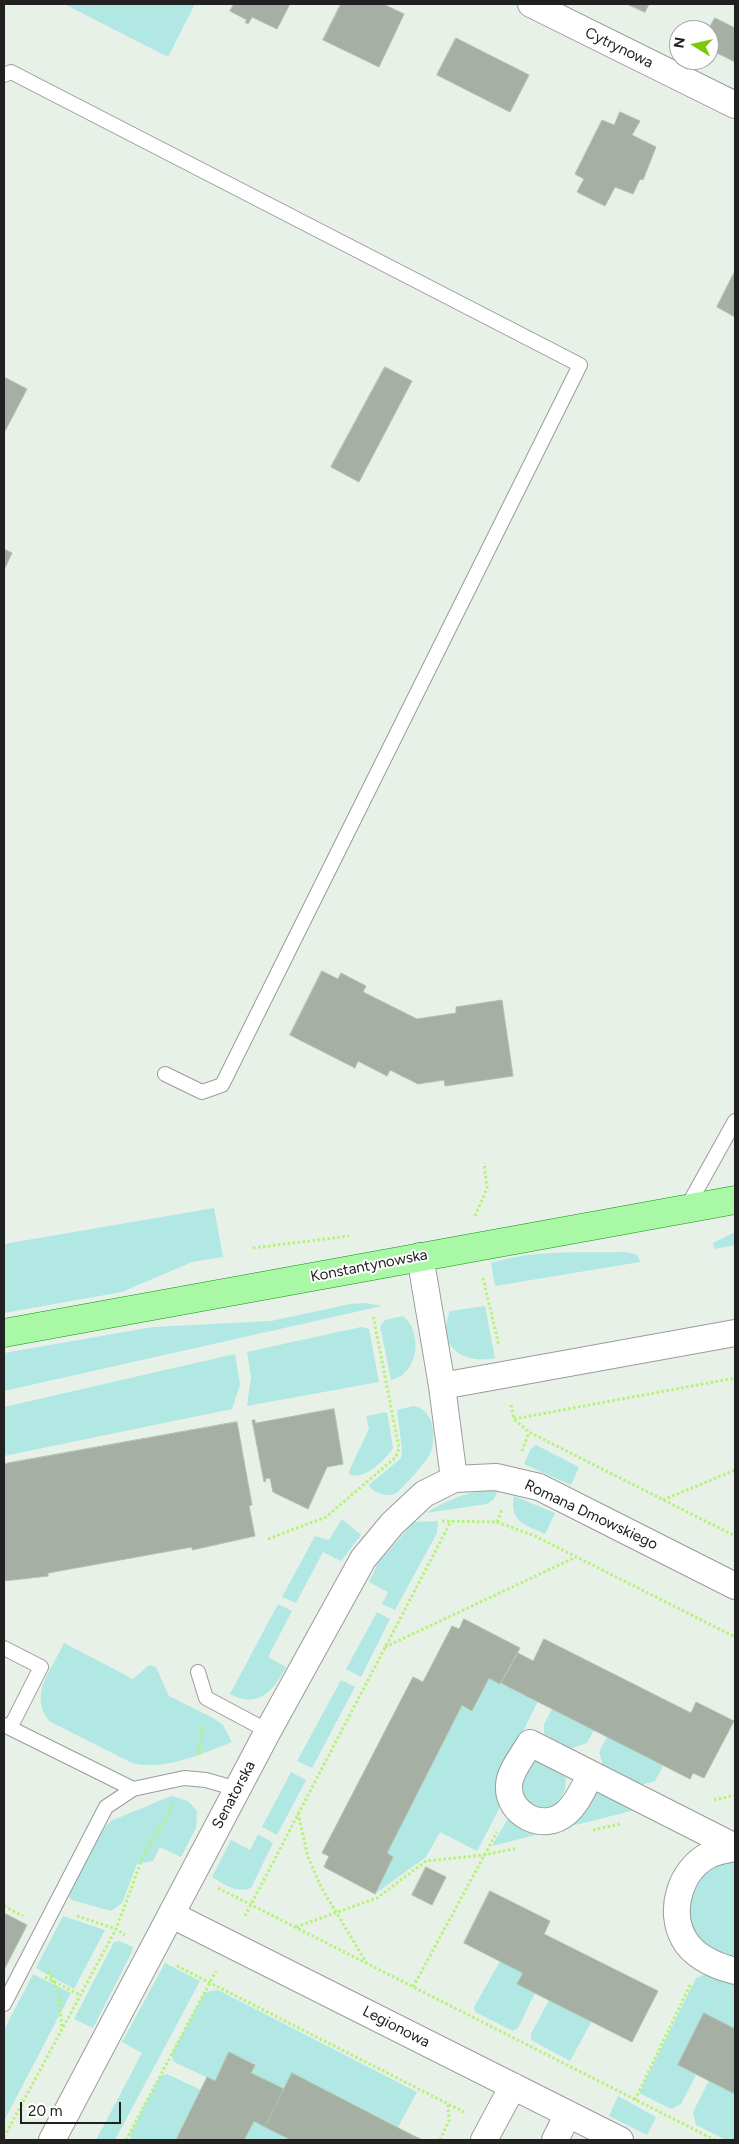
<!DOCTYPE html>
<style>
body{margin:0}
#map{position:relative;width:739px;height:2144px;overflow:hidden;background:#e8f1e8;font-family:Figtree,sans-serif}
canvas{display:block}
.frame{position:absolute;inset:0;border:5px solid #212121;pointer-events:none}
.north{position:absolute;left:669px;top:20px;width:50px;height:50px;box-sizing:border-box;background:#fff;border:1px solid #a6a6a6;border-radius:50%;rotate:279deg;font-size:14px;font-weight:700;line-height:20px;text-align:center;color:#212121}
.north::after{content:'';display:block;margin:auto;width:18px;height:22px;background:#7bc70a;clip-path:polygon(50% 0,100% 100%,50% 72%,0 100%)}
.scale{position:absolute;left:20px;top:2102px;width:101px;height:22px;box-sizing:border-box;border:2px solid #212121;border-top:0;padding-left:6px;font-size:15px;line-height:18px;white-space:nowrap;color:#212121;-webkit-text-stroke:4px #fff;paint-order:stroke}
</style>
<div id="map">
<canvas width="739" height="2144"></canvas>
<div class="frame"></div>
<div class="north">N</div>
<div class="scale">20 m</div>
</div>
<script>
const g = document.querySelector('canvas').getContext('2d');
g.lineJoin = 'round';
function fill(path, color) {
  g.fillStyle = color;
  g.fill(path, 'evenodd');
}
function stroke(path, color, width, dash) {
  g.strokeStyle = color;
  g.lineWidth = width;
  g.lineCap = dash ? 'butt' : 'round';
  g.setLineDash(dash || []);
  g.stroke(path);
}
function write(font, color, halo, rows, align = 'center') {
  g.font = font + ' Figtree,sans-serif';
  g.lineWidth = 4;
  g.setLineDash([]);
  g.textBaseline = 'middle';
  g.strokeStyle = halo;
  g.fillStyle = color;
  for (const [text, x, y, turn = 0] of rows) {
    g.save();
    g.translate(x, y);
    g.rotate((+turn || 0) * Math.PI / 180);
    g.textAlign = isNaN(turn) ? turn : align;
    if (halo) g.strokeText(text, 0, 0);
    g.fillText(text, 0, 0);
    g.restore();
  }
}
const grass = new Path2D(`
 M 64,4 L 195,4 L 168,57 Z
 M 214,1208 L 223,1257 L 192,1262 L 122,1292 L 4,1313 L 4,1244 Z
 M 735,1232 L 735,1245 L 714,1249 L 713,1243 Z
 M 625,1252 L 638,1255 L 640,1262 L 495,1286 L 491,1263 C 533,1249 582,1253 625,1252 Z
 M 366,1303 L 382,1306 L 4,1391 L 4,1353 L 153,1327 L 271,1321 L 350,1304 Z
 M 485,1306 L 495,1358 C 462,1365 436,1346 450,1311 Z
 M 403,1316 C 423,1332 419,1374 391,1380 L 380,1326 L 385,1320 Z
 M 361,1327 L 369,1329 L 379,1382 L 247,1406 L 251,1377 L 247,1352 Z
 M 235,1354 L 240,1385 L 232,1409 L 4,1456 L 4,1407 Z
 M 413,1406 C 434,1408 437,1437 430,1454 C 426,1462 403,1488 396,1493 C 388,1498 372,1493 369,1485 L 401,1458 L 402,1450 L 397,1410 Z
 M 387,1412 L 393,1448 C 386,1459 363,1482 349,1474 L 349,1471 L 369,1429 L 366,1416 Z
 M 536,1445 L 579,1467 L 571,1485 L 524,1464 L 530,1450 Z
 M 485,1490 L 498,1490 L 494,1499 L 487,1504 L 426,1513 C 445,1501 462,1494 485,1490 Z
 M 514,1496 L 555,1513 L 545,1534 C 526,1525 509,1522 514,1496 Z
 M 342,1519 L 361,1535 L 341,1561 L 323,1552 L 296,1603 L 282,1597 L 315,1536 L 329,1540 Z
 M 438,1521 L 437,1533 L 395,1610 L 382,1604 L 388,1592 L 369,1582 L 378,1563 L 414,1522 Z
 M 278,1604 L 292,1611 L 268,1657 L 286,1667 C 273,1691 259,1709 230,1694 Z
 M 377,1612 L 390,1619 L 361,1677 L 346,1669 Z
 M 64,1643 L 133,1679 L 149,1665 L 156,1667 L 169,1696 L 213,1718 L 223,1725 L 232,1742 C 202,1754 164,1771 132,1763 L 49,1721 C 28,1693 52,1670 64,1643 Z
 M 489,1678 L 538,1701 L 501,1775 L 499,1809 L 477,1851 L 440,1832 L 426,1857 L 375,1894 L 393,1857 L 387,1853 L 462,1705 L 473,1711 Z
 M 341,1680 L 355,1687 L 312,1768 L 297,1761 Z
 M 552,1709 L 594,1730 L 587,1743 L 569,1749 L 544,1734 L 544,1724 Z
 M 607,1737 L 663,1766 L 655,1781 L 641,1785 L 603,1765 L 599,1752 Z
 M 538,1759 L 565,1775 C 569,1793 555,1816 534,1807 C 529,1805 525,1800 521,1797 L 519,1774 L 530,1762 Z
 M 291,1772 L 306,1780 L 277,1835 L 262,1827 Z
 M 596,1788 L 643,1808 L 492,1846 L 507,1820 L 515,1818 L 521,1822 Z
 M 171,1796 L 188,1801 L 197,1811 L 196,1828 L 181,1857 L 160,1847 L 153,1861 L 137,1864 L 122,1903 L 111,1911 L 72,1900 L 68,1896 L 104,1828 L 111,1821 Z
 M 258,1834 L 273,1843 L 251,1888 C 236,1894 224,1884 212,1877 L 231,1840 L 250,1850 Z
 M 735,1857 L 735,1959 L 708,1951 L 688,1926 L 687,1893 L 695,1877 Z
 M 63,1916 L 105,1930 L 74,1989 L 36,1968 Z
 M 119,1941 L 133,1947 L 132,1952 L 93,2028 L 74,2019 L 114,1942 Z
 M 500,1961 L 523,1973 L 517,1984 L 535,1993 L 518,2028 L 513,2031 L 475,2012 L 474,2007 Z
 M 165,1963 L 200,1981 L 115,2140 L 96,2140 L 142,2053 L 122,2042 Z
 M 716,1970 L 735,1980 L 735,2029 L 704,2014 L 678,2065 L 696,2075 L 681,2104 L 671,2109 L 639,2093 L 696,1978 Z
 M 33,1974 L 71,1993 L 4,2121 L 4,2030 Z
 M 218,1990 L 417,2092 L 398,2127 L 292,2073 L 284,2089 L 251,2073 L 255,2064 L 229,2052 L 215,2081 L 174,2062 L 171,2055 L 205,1992 Z
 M 549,2000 L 592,2021 L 570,2061 L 531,2040 L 531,2034 Z
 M 167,2074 L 201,2090 L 176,2140 L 131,2140 L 129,2136 L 160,2076 Z
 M 709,2081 L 735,2094 L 735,2140 L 726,2140 L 696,2125 L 693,2112 Z
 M 618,2096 L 656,2117 L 647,2135 L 609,2116 Z
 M 254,2121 L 291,2140 L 244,2140 Z`);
const building = new Path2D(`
 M 234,4 L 290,4 L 277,29 L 252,17 L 248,24 L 245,22 L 247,20 L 230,11 Z
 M 341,4 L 383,4 L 404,14 L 379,67 L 323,40 Z
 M 627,4 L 649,4 L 645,12 Z
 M 715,18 L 735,28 L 735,62 L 709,49 L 708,30 Z
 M 456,38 L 529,75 L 510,112 L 437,75 Z
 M 620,112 L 640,121 L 632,135 L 656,147 L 643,180 L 640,179 L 633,194 L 615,187 L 605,206 L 577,192 L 584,179 L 575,174 L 602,120 L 614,125 Z
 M 735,271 L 735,317 L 717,307 Z
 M 385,367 L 412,381 L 359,482 L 331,467 Z
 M 4,377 L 27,389 L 4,433 Z
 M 4,549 L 12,553 L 4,570 Z
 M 322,971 L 338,979 L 341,973 L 366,986 L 363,992 L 417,1019 L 456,1013 L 456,1007 L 502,1000 L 513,1076 L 445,1086 L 444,1080 L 418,1084 L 390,1070 L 387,1076 L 358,1061 L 355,1068 L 290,1035 Z
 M 334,1409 L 343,1464 L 327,1467 L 308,1509 L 273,1492 L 270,1478 L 265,1479 L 266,1481 L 264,1482 L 252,1420 L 255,1420 L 255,1423 Z
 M 237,1422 L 252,1505 L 249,1506 L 255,1536 L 192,1550 L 192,1547 L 48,1573 L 48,1576 L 4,1581 L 4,1464 Z
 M 464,1619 L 520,1648 L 500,1684 L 489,1678 L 472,1711 L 462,1705 L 387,1853 L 393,1857 L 375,1894 L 324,1867 L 329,1856 L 322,1853 L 413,1677 L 423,1682 L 452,1626 L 459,1629 Z
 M 544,1639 L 691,1713 L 696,1702 L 734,1721 L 704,1778 L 693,1773 L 690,1779 L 501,1683 L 518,1653 L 533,1661 Z
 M 426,1867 L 446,1877 L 432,1905 L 412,1895 Z
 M 490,1891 L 550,1921 L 544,1934 L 658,1991 L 632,2042 L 517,1984 L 523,1973 L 464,1943 Z
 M 4,1913 L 27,1925 L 4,1970 Z
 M 704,2013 L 735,2029 L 735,2094 L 678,2065 Z
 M 229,2052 L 255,2065 L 251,2073 L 284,2089 L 265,2127 L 254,2121 L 244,2140 L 176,2140 L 207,2077 L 215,2081 Z
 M 292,2073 L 414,2136 L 423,2140 L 291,2140 L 265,2127 Z`);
const path = new Path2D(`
 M 475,1216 L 487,1188 L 484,1163
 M 253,1248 L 349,1236
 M 483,1278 L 499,1346
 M 511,1405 L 514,1419 L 529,1432 L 735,1536
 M 514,1419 L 735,1378
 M 522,1451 L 529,1432
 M 663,1500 L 735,1470
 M 442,1521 L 497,1522 L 535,1536 L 735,1637
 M 497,1522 L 502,1509
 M 268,1539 L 326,1517 L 396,1457 L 399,1448 L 373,1315
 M 385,1647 L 576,1557
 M 199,1755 L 202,1724
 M 714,1800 L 735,1795
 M 298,1813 L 308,1857 L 321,1887 L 366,1962
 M 593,1830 L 621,1824
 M 218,1888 L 715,2140
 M 4,1906 L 23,1916
 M 77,1916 L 116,1929 L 125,1935
 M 245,1916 L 451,1521
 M 296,1927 L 377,1898 L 426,1861 L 484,1855 L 518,1848
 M 177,1966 L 464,2112
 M 49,1971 L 59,1996 L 62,2027
 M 45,1977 L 80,1995
 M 413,1987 L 497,1832
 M 635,2100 L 690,1985
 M 4,2137 L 116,1929 L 144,1854 L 173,1806
 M 126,2140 L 216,1971
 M 440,2140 L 449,2121 L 448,2104`);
const service = new Path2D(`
 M 4,75 L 11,72 L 580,365 L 222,1085 L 202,1092 L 165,1074
 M 686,1209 L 735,1121
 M 4,1648 L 41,1667 L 10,1728
 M 198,1672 L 206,1698 L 268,1731
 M 4,1725 L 133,1789
 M 4,2004 L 106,1807 L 133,1789 L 184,1778 L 206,1780 L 237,1789`);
const minor = new Path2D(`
 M 531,4 L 735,105
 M 420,1256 L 442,1386 L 454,1479
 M 442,1386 L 735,1333
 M 591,1774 C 584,1787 577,1804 566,1813 C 543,1833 507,1814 509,1785 C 510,1770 523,1756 530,1743 L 735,1847
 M 735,1848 C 727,1850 717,1851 709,1855 C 680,1870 668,1911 684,1939 C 694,1957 716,1966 735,1971
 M 172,1915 L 620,2140
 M 52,2140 L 268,1731 L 363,1559 L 392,1524 L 424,1494 L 454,1479 L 496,1477 L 539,1487 L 735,1586
 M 484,2140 L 513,2086
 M 555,2140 L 568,2114`);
const primary = new Path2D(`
 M 4,1333 L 735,1200`);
const streetNames = [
 ["Cytrynowa",619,48,26],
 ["Konstantynowska",369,1266,-11],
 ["Romana Dmowskiego",591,1515,25],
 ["Senatorska",234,1795,-62],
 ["Legionowa",396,2027,27]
];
fill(grass, '#b1e8e3');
fill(building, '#a6afa3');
stroke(building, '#aec2ab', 1);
stroke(service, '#9b9b9b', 16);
stroke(minor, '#9b9b9b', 28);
stroke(primary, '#089612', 29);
stroke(path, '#b4f376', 3, [2.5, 2.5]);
stroke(service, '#fff', 14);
stroke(minor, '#fff', 26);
stroke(primary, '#a8f8a6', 28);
write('15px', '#212121', '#fff', streetNames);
</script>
